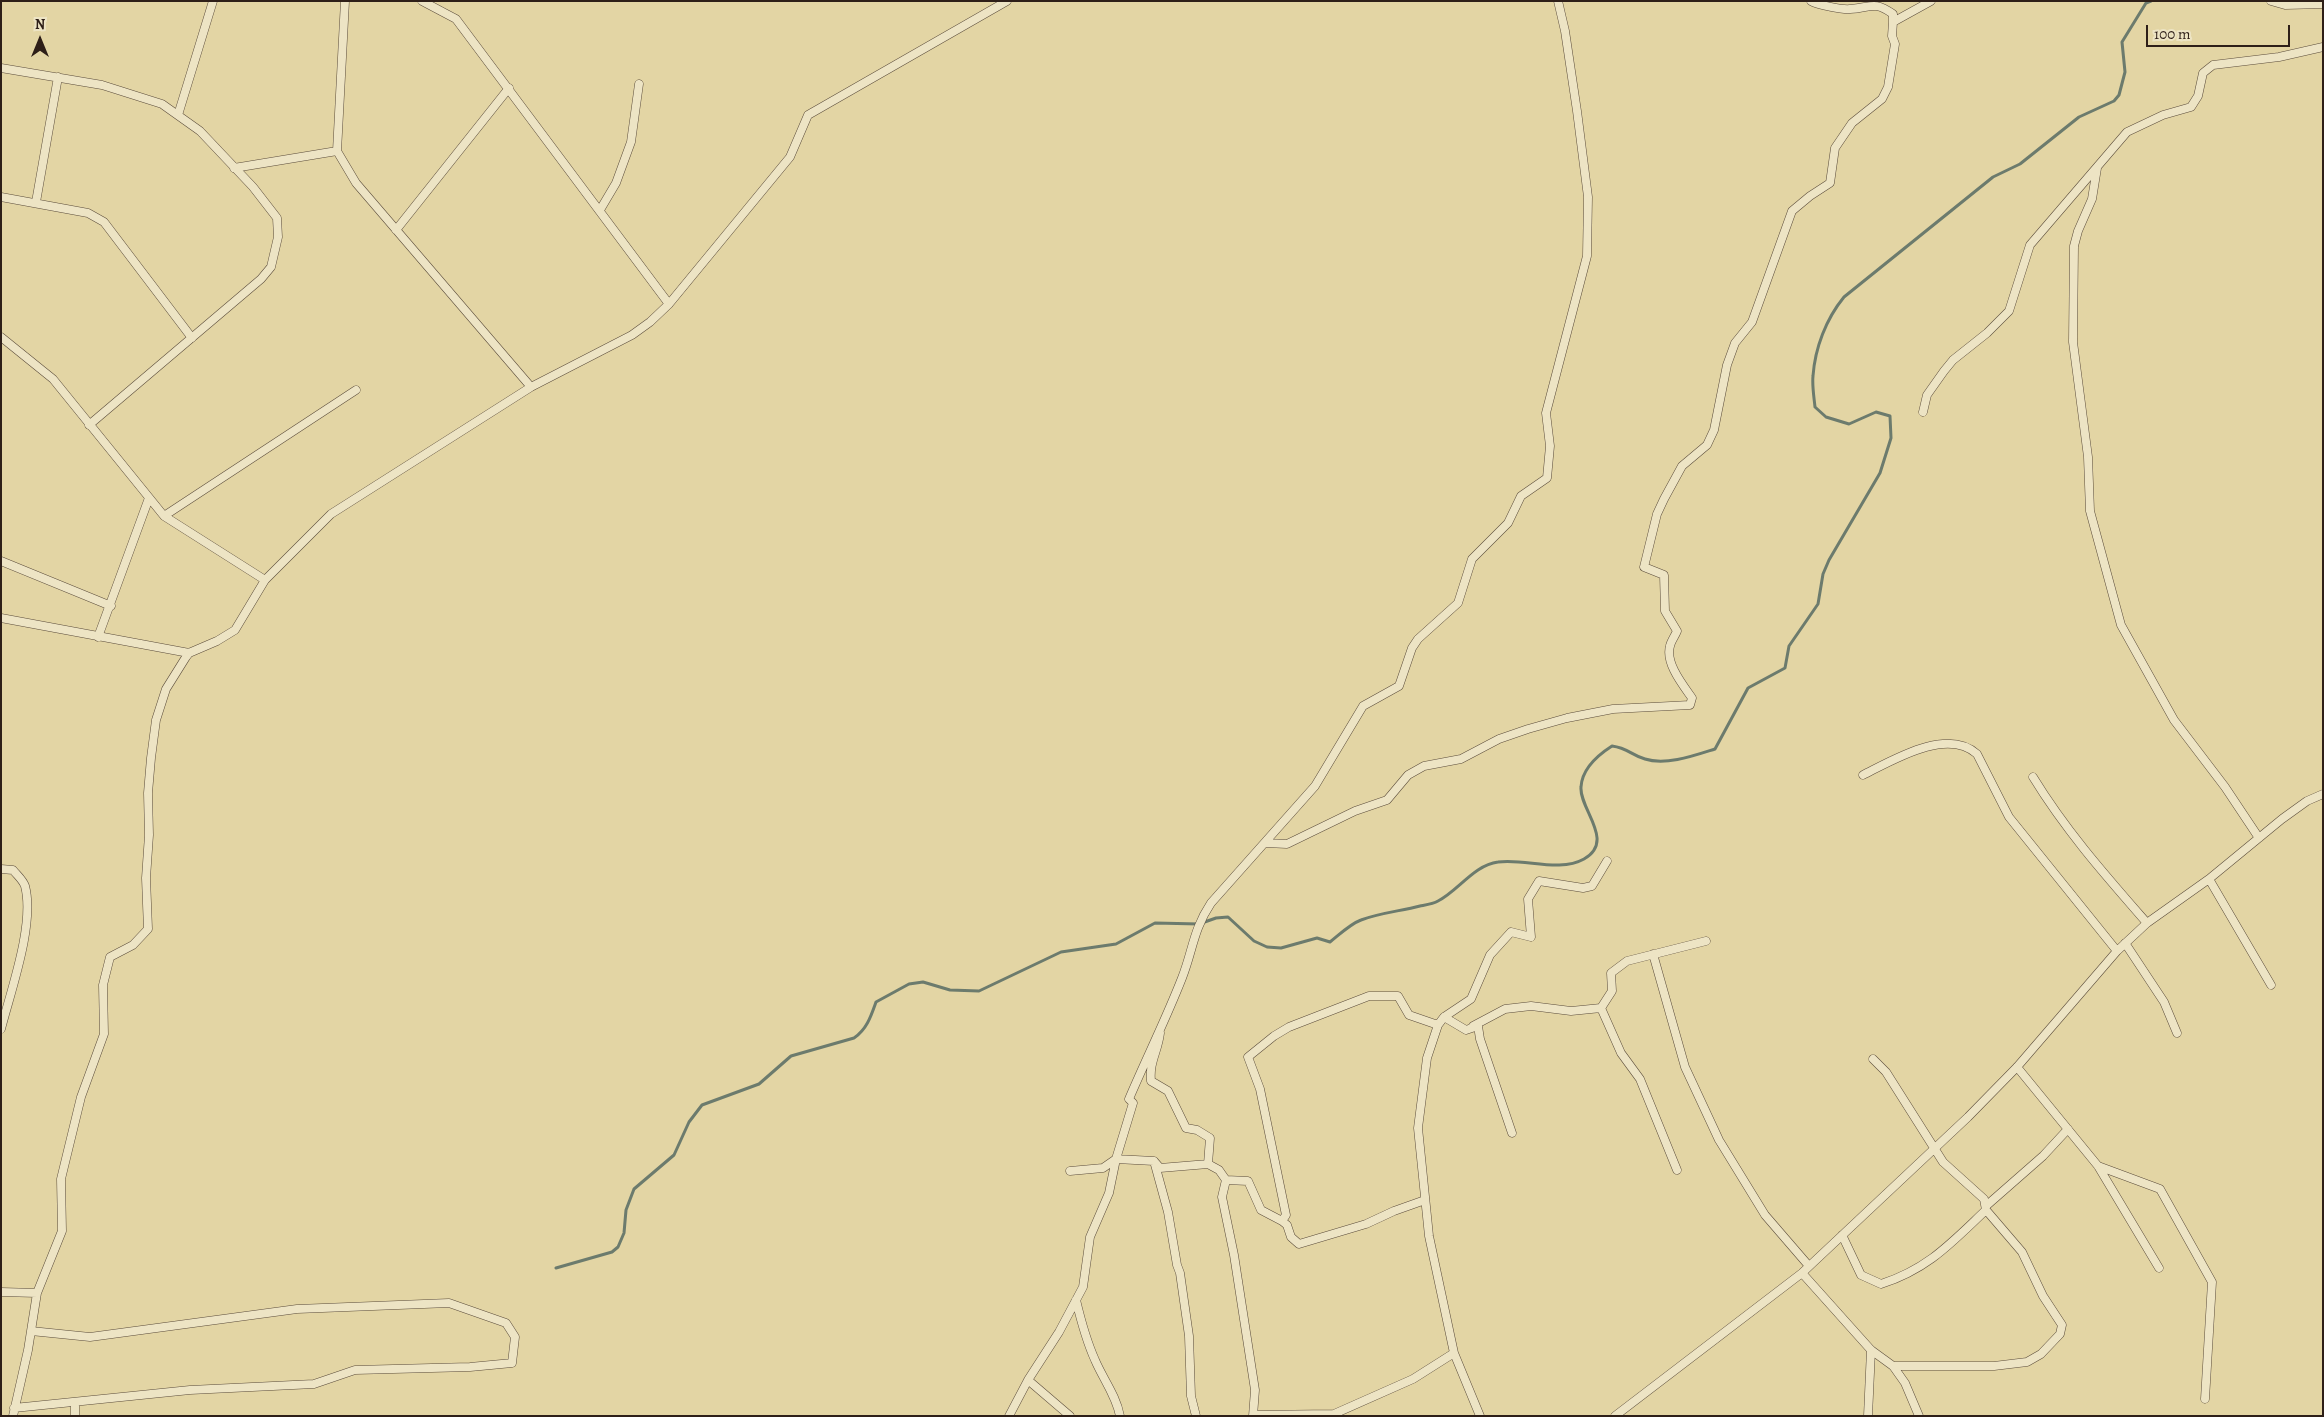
<!DOCTYPE html>
<style>
body{margin:0}
#map{position:relative;width:2324px;height:1417px;overflow:hidden;background:#e3d5a4;font-family:Alegreya,serif}
canvas{display:block}
.frame{position:absolute;inset:0;border:2px solid #2e1f18;pointer-events:none}
.north{position:absolute;left:15px;top:15px;width:50px;height:50px;-webkit-text-stroke:4px #ede4c4;paint-order:stroke;rotate:0deg;font-size:14px;font-weight:700;line-height:20px;text-align:center;color:#2e1f18}
.north::after{content:'';display:block;margin:auto;width:18px;height:22px;background:#2e1f18;clip-path:polygon(50% 0,100% 100%,50% 72%,0 100%)}
.scale{position:absolute;left:2146px;top:25px;width:144px;height:22px;box-sizing:border-box;border:2px solid #2e1f18;border-top:0;padding-left:6px;font-size:15px;line-height:18px;white-space:nowrap;color:#2e1f18;-webkit-text-stroke:4px #ede4c4;paint-order:stroke}
</style>
<div id="map">
<canvas width="2324" height="1417"></canvas>
<div class="frame"></div>
<div class="north">N</div>
<div class="scale">100 m</div>
</div>
<script>
const g = document.querySelector('canvas').getContext('2d');
g.lineJoin = 'round';
function stroke(path, color, width, dash) {
  g.strokeStyle = color;
  g.lineWidth = width;
  g.lineCap = dash ? 'butt' : 'round';
  g.setLineDash(dash || []);
  g.stroke(path);
}
const stream = new Path2D(`
 M 556,1268 L 612,1252 L 618,1247 L 624,1233 L 626,1210 L 634,1189 L 674,1155 L 689,1122 L 702,1105 L 759,1084 L 791,1056 L 854,1038 C 867,1029 871,1016 876,1002 L 909,984 L 923,982 L 950,990 L 979,991 L 1061,952 L 1116,944 L 1155,923 L 1199,924 L 1216,918 L 1228,917 L 1254,941 L 1267,947 L 1281,948 L 1317,938 L 1330,942 C 1339,935 1350,924 1361,920 C 1379,913 1401,911 1420,906 C 1425,905 1433,904 1438,901 C 1458,891 1474,865 1498,862 C 1525,858 1559,873 1584,859 C 1616,841 1579,809 1581,787 C 1582,769 1598,755 1612,746 C 1628,748 1631,755 1645,759 C 1666,766 1696,755 1715,749 L 1748,688 L 1785,668 L 1789,646 L 1818,604 L 1823,574 L 1829,560 L 1880,473 L 1891,438 L 1890,416 L 1876,412 L 1849,424 L 1826,417 L 1815,407 C 1814,397 1812,386 1813,376 C 1815,348 1826,319 1844,297 L 1993,177 L 2020,164 L 2079,117 L 2114,101 L 2119,95 L 2125,72 L 2122,42 L 2146,3 L 2151,1`);
const street = new Path2D(`
 M 345,1 L 337,151 L 356,183 L 531,387
 M 422,1 L 456,19 L 669,304
 M 1811,1 C 1818,5 1843,10 1850,9 C 1871,8 1873,0 1893,14 L 1893,22
 M 2271,1 L 2285,5 L 2323,4
 M 1,68 L 102,85 L 162,104 L 200,131 L 253,187 L 277,218 L 278,237 L 271,267 L 261,279 L 89,425
 M 178,115 L 213,1
 M 234,168 L 337,151
 M 2097,168 L 2092,199 L 2078,231 L 2074,246 L 2073,342 L 2088,457 L 2090,511 L 2121,625 L 2174,720 L 2225,787 L 2259,838
 M 1,197 L 88,213 L 104,222 L 192,338
 M 36,202 L 58,77
 M 600,210 L 616,183 L 631,142 L 639,84
 M 396,230 L 509,88
 M 1,337 L 53,379 L 164,516 L 265,580
 M 1923,412 L 1927,395 L 1944,371 L 1953,360 L 1987,333 L 2009,311 L 2030,245 L 2127,132 L 2163,115 L 2191,107 L 2198,96 L 2203,73 L 2213,65 L 2279,57 L 2323,47
 M 164,516 L 356,390
 M 1,561 L 111,606
 M 1,618 L 189,653
 M 98,637 L 149,498
 M 1863,775 C 1893,760 1947,727 1977,754 L 2009,817 L 2117,951
 M 2033,777 C 2066,831 2106,876 2147,923
 M 1266,843 L 1287,844 L 1355,811 L 1387,800 L 1408,775 L 1424,766 L 1461,759 L 1499,739 L 1528,729 L 1567,718 L 1613,709 L 1690,705 L 1692,698 C 1683,685 1665,663 1670,646 C 1671,641 1675,636 1677,631 L 1665,611 L 1664,575 L 1644,567 L 1657,514 L 1664,499 L 1682,466 L 1707,445 L 1714,430 L 1727,365 L 1735,343 L 1752,322 L 1792,211 L 1810,196 L 1830,183 L 1835,148 L 1852,123 L 1882,99 L 1888,87 L 1895,44 L 1892,36 L 1893,22 L 1931,1
 M 1,869 L 13,870 C 17,875 23,880 25,886 C 35,924 11,990 1,1029
 M 2209,879 L 2271,985
 M 2125,943 L 2164,1002 L 2177,1033
 M 1653,954 L 1685,1067 L 1719,1140 L 1765,1215 L 1809,1266
 M 1601,1008 L 1621,1053 L 1640,1079 L 1677,1170
 M 1601,1008 L 1612,991 L 1611,973 L 1627,961 L 1706,941
 M 1444,1017 L 1466,1030 L 1478,1026 L 1480,1039 L 1512,1133
 M 1473,1026 L 1505,1009 L 1531,1006 L 1571,1011 L 1601,1008
 M 1160,1033 C 1158,1051 1149,1062 1151,1081 L 1168,1091 L 1186,1128 L 1197,1130 L 1210,1138 L 1208,1164 L 1219,1170 L 1226,1180 L 1222,1197 L 1234,1255 L 1255,1390 L 1253,1416
 M 2017,1067 L 2098,1166 L 2159,1268
 M 1154,1161 L 1168,1212 L 1177,1265 L 1180,1273 L 1189,1336 L 1191,1396 L 1196,1416
 M 2098,1166 L 2160,1189 L 2212,1282 L 2205,1399
 M 1070,1171 L 1103,1168 L 1116,1159 L 1154,1161 L 1160,1168 L 1208,1164
 M 1226,1180 L 1248,1181 L 1261,1210 L 1282,1221 L 1287,1225 L 1291,1237 L 1299,1244 L 1366,1224 L 1394,1211 L 1425,1200
 M 1986,1206 L 2043,1156 L 2068,1129
 M 1282,1221 L 1286,1215 L 1260,1089 L 1248,1057 L 1274,1036 L 1289,1027 L 1369,996 L 1398,996 L 1409,1015 L 1438,1025
 M 1842,1235 L 1861,1275 L 1881,1284 C 1928,1269 1951,1243 1986,1210 L 1984,1199 L 1943,1162 L 1886,1072 L 1873,1059
 M 1802,1273 L 1871,1350 L 1893,1366 L 1905,1383 L 1919,1416
 M 1,1292 L 37,1293
 M 1076,1300 C 1081,1321 1086,1340 1095,1360 C 1103,1379 1116,1395 1120,1416
 M 1893,1366 L 1994,1366 L 2027,1362 L 2041,1354 L 2060,1334 L 2062,1325 L 2043,1296 L 2022,1252 L 1986,1210
 M 1028,1380 L 1070,1416
 M 75,1402 L 75,1416
 M 14,1408 L 190,1390 L 314,1384 L 355,1370 L 470,1367 L 512,1363 L 515,1337 L 506,1323 L 449,1303 L 297,1309 L 90,1337 L 31,1331
 M 1253,1415 L 1334,1414 L 1413,1379 L 1454,1353
 M 13,1416 L 28,1350 L 37,1293 L 62,1231 L 61,1179 L 81,1097 L 104,1034 L 103,985 L 110,957 L 133,945 L 148,929 L 146,878 L 149,835 L 148,793 L 151,758 L 156,720 L 166,689 L 186,657 L 189,653 L 217,641 L 235,630 L 265,580 L 331,514 L 531,387 L 632,335 L 650,322 L 669,304 L 790,157 L 808,115 L 1007,1
 M 1009,1416 L 1028,1380 L 1059,1332 L 1083,1287 L 1090,1237 L 1109,1193 L 1116,1159 L 1133,1103 L 1129,1099 C 1146,1059 1166,1019 1182,978 C 1193,950 1193,930 1211,903 L 1315,786 L 1363,706 L 1399,686 L 1412,648 L 1418,639 L 1458,603 L 1472,559 L 1508,523 L 1521,496 L 1547,478 L 1550,446 L 1546,413 L 1587,256 L 1588,197 L 1577,111 L 1565,31 L 1558,1
 M 1480,1416 L 1454,1353 L 1429,1236 L 1418,1128 L 1427,1058 L 1438,1025 L 1444,1017 L 1471,999 L 1490,955 L 1511,932 L 1531,937 L 1528,899 L 1539,881 L 1583,888 L 1592,886 L 1607,861
 M 1615,1416 L 1802,1273 L 1968,1117 L 2017,1067 L 2117,951 L 2147,923 L 2209,879 L 2282,819 L 2307,801 L 2323,794
 M 1868,1416 L 1871,1350`);
stroke(stream, '#6c7b6d', 3);
stroke(street, '#5b4c3b', 9);
stroke(street, '#ede4c4', 8);
</script>
